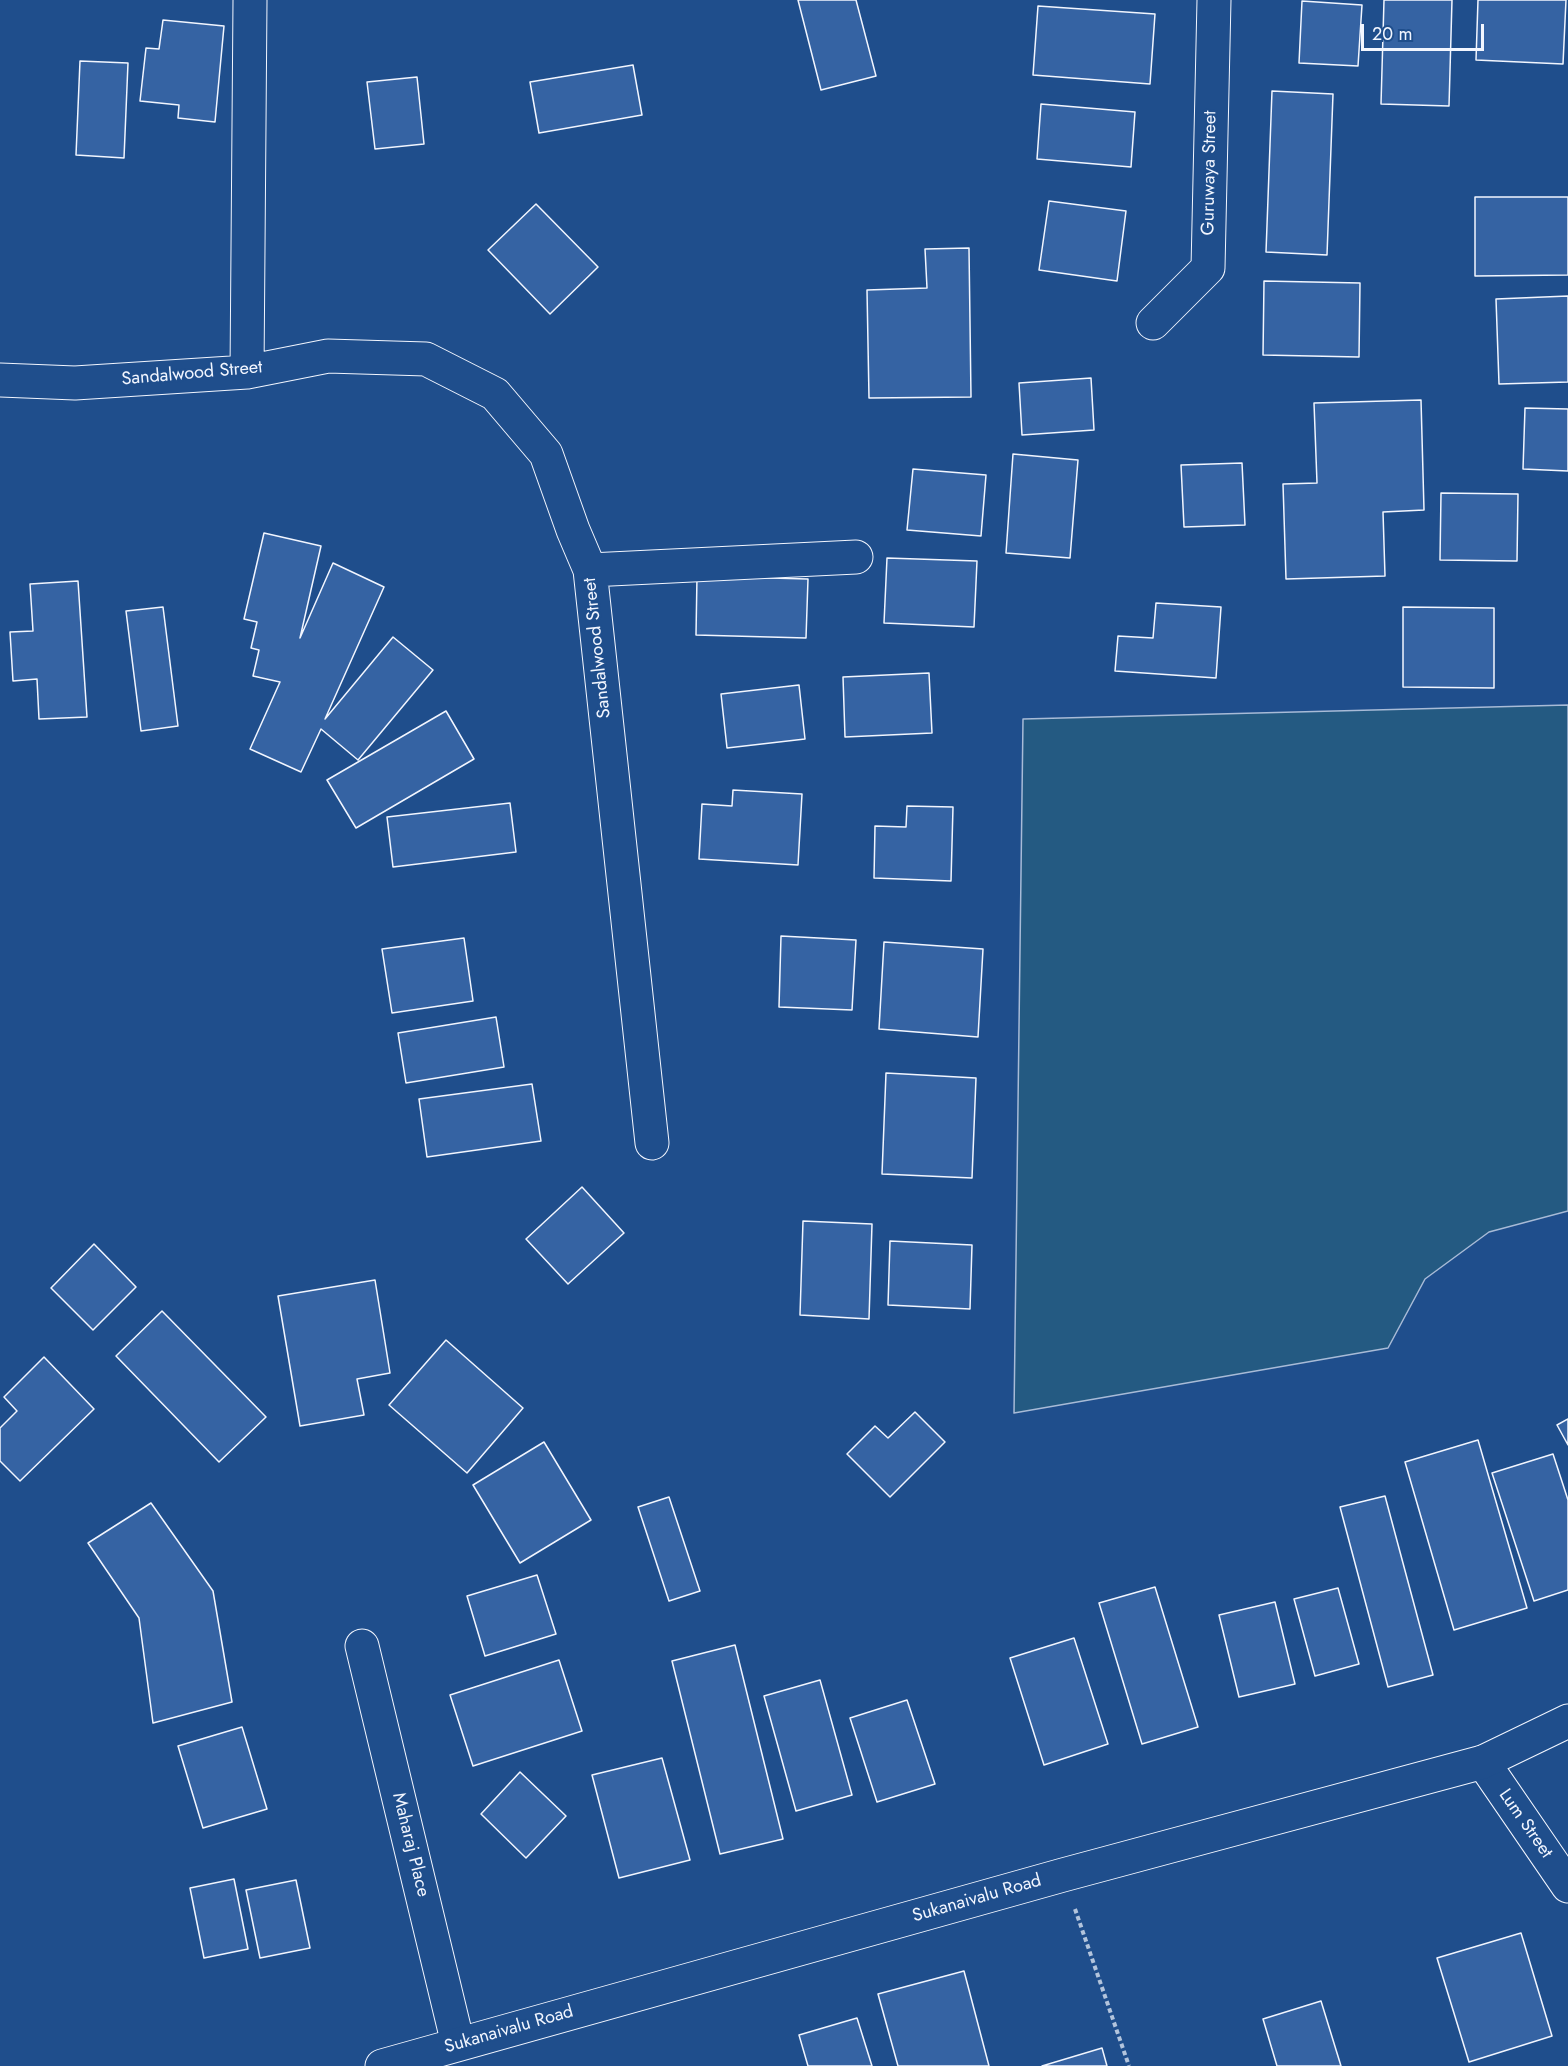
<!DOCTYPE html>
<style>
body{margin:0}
#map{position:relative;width:1568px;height:2066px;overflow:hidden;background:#1f4e8c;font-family:Jost,sans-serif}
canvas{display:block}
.scale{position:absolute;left:1361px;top:24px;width:123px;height:27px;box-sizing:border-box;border:3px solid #f2f6ff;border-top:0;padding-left:8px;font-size:18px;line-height:21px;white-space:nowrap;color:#f2f6ff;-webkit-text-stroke:4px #1f4e8c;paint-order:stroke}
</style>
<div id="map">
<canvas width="1568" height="2066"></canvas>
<div class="scale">20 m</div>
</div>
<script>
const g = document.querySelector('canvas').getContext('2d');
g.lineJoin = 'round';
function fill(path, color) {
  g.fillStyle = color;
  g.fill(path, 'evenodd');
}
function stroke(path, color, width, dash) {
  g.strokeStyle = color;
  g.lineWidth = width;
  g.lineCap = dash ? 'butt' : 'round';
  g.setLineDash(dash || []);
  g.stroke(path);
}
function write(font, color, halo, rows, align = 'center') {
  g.font = font + ' Jost,sans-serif';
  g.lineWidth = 4.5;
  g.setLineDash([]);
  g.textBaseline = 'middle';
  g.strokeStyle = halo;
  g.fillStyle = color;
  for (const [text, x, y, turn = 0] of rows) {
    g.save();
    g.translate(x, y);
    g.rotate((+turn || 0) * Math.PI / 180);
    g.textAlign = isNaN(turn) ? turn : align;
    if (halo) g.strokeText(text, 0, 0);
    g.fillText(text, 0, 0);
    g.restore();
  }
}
const green = new Path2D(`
 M 1568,705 L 1568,1211 L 1489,1232 L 1425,1279 L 1388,1348 L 1014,1413 L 1023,719 Z`);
const building = new Path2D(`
 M 798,0 L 856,0 L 876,76 L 821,90 Z
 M 1384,0 L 1452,0 L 1449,106 L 1381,104 Z
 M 1478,0 L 1566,0 L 1563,64 L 1476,60 Z
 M 1302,1 L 1362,5 L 1358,66 L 1299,63 Z
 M 1038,6 L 1155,14 L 1150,84 L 1033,75 Z
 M 163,20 L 224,26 L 215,122 L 178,118 L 179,105 L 140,101 L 146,48 L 159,49 Z
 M 80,61 L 128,63 L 124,158 L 76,155 Z
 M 633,65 L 642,115 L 539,133 L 530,82 Z
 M 417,77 L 424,144 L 375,149 L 367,82 Z
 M 1272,91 L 1333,94 L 1327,255 L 1266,252 Z
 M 1041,104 L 1135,112 L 1131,167 L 1037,159 Z
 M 1475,197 L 1568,197 L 1568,275 L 1475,276 Z
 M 1049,201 L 1126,211 L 1117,281 L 1039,270 Z
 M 536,204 L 598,267 L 550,314 L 488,250 Z
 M 969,248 L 971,397 L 869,398 L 867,290 L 927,288 L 925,249 Z
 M 1264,281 L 1360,283 L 1359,357 L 1263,355 Z
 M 1568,296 L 1568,382 L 1499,384 L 1496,299 Z
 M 1091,378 L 1094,430 L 1022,435 L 1019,383 Z
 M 1421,400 L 1424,510 L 1383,512 L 1385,576 L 1286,579 L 1283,484 L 1317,483 L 1314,403 Z
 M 1525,408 L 1568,409 L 1568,471 L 1523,469 Z
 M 1013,454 L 1078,460 L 1070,558 L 1006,553 Z
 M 1242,463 L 1245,525 L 1184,527 L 1181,465 Z
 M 913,469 L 986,475 L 981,536 L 907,530 Z
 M 1441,493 L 1518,494 L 1517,561 L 1440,560 Z
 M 264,533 L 321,546 L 300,638 L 333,563 L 384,587 L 325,719 L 393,637 L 433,670 L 358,760 L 321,729 L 301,772 L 250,749 L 280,682 L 253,676 L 259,650 L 251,648 L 257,622 L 244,619 Z
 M 887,558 L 977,561 L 974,627 L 884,623 Z
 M 697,576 L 808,579 L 806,638 L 696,635 Z
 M 78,581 L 87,717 L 39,719 L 37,679 L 13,681 L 10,632 L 33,631 L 30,584 Z
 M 1156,603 L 1221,607 L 1216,678 L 1115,671 L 1118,636 L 1153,638 Z
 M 163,607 L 178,726 L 141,731 L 126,611 Z
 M 1403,607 L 1494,608 L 1494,688 L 1403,687 Z
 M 929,673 L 932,733 L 845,737 L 843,677 Z
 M 799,685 L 805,739 L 727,748 L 721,694 Z
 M 446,711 L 474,759 L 356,828 L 327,780 Z
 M 733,790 L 802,794 L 798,865 L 699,859 L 702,804 L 732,806 Z
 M 510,803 L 516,852 L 393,867 L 387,817 Z
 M 907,806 L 953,807 L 951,881 L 874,878 L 875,826 L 906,827 Z
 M 781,936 L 856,940 L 852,1010 L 779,1007 Z
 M 464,938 L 473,1001 L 392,1013 L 382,949 Z
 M 884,942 L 983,949 L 978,1037 L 879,1029 Z
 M 496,1017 L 504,1067 L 406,1083 L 398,1033 Z
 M 886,1073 L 976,1078 L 972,1178 L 882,1174 Z
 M 532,1084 L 541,1141 L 427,1157 L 419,1099 Z
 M 582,1187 L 624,1233 L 568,1284 L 526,1239 Z
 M 803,1221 L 872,1224 L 869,1319 L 800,1315 Z
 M 890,1241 L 972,1245 L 970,1309 L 888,1305 Z
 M 94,1244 L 136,1287 L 93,1330 L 51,1288 Z
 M 375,1280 L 390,1373 L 357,1379 L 364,1415 L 300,1426 L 278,1296 Z
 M 162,1311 L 266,1417 L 219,1462 L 116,1356 Z
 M 446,1340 L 523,1408 L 467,1473 L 389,1405 Z
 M 44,1357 L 94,1409 L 20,1481 L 0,1461 L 0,1428 L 17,1411 L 4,1397 Z
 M 915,1412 L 945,1442 L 890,1497 L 847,1454 L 875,1426 L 888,1438 Z
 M 1568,1419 L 1568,1445 L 1557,1425 Z
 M 1478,1440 L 1527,1608 L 1454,1630 L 1405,1462 Z
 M 544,1442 L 591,1520 L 520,1563 L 473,1485 Z
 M 1553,1454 L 1568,1500 L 1568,1590 L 1534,1601 L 1492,1473 Z
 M 1385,1496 L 1433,1675 L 1388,1687 L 1340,1507 Z
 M 669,1497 L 700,1591 L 669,1601 L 638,1507 Z
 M 151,1503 L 213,1591 L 232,1702 L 153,1723 L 139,1618 L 88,1543 Z
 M 537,1575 L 556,1634 L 485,1656 L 467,1596 Z
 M 1155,1587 L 1198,1727 L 1142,1744 L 1099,1603 Z
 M 1338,1588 L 1359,1664 L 1315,1676 L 1294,1599 Z
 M 1275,1602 L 1295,1684 L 1239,1697 L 1219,1615 Z
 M 1074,1638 L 1108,1744 L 1044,1765 L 1010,1658 Z
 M 735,1645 L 783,1839 L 720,1854 L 672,1661 Z
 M 559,1660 L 582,1731 L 473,1766 L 450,1695 Z
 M 820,1680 L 852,1795 L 796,1811 L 764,1696 Z
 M 907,1700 L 935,1784 L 877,1802 L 850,1718 Z
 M 242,1727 L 267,1809 L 203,1828 L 178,1746 Z
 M 662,1758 L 690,1860 L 619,1878 L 592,1775 Z
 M 520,1772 L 566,1816 L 526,1858 L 481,1814 Z
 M 234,1879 L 248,1949 L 204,1958 L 190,1888 Z
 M 296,1880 L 310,1948 L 260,1958 L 246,1890 Z
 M 1521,1933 L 1552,2036 L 1469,2062 L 1437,1958 Z
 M 964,1971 L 989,2066 L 898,2066 L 878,1994 Z
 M 1321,2001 L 1341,2066 L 1277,2066 L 1263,2019 Z
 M 857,2018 L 872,2066 L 808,2066 L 799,2035 Z
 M 1102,2048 L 1107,2066 L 1042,2066 Z`);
const path = new Path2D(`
 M 1075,1909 L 1129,2066`);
const minor = new Path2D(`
 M 1153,323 L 1208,268 L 1214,0
 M 247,372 L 250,0
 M 0,380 L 75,383 L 247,372 L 328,356 L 426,359 L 495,394 L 546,454 L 573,530 L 590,570 L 652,1143
 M 590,570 L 856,557
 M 362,1646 L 458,2044
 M 1483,1762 L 1568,1886`);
const secondary = new Path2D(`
 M 382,2066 L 1063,1875 L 1483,1762 L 1568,1721`);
const streetNames = [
 ["Guruwaya Street",1210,173,-89],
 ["Sandalwood Street",192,374,-5],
 ["Sandalwood Street",598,648,-96],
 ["Lum Street",1525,1824,55],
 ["Maharaj Place",410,1845,76],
 ["Sukanaivalu Road",977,1899,-16],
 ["Sukanaivalu Road",509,2030,-16]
];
fill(green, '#245a82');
stroke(green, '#a8bbd7', 1.5);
fill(building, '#3563a3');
stroke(building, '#f2f6ff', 1.5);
stroke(minor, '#f2f6ff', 35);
stroke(secondary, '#f2f6ff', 35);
stroke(path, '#b3c4dc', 4, [4.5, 3]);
stroke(minor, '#1f4e8c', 33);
stroke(secondary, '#1f4e8c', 33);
write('18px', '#f2f6ff', '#1f4e8c', streetNames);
</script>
